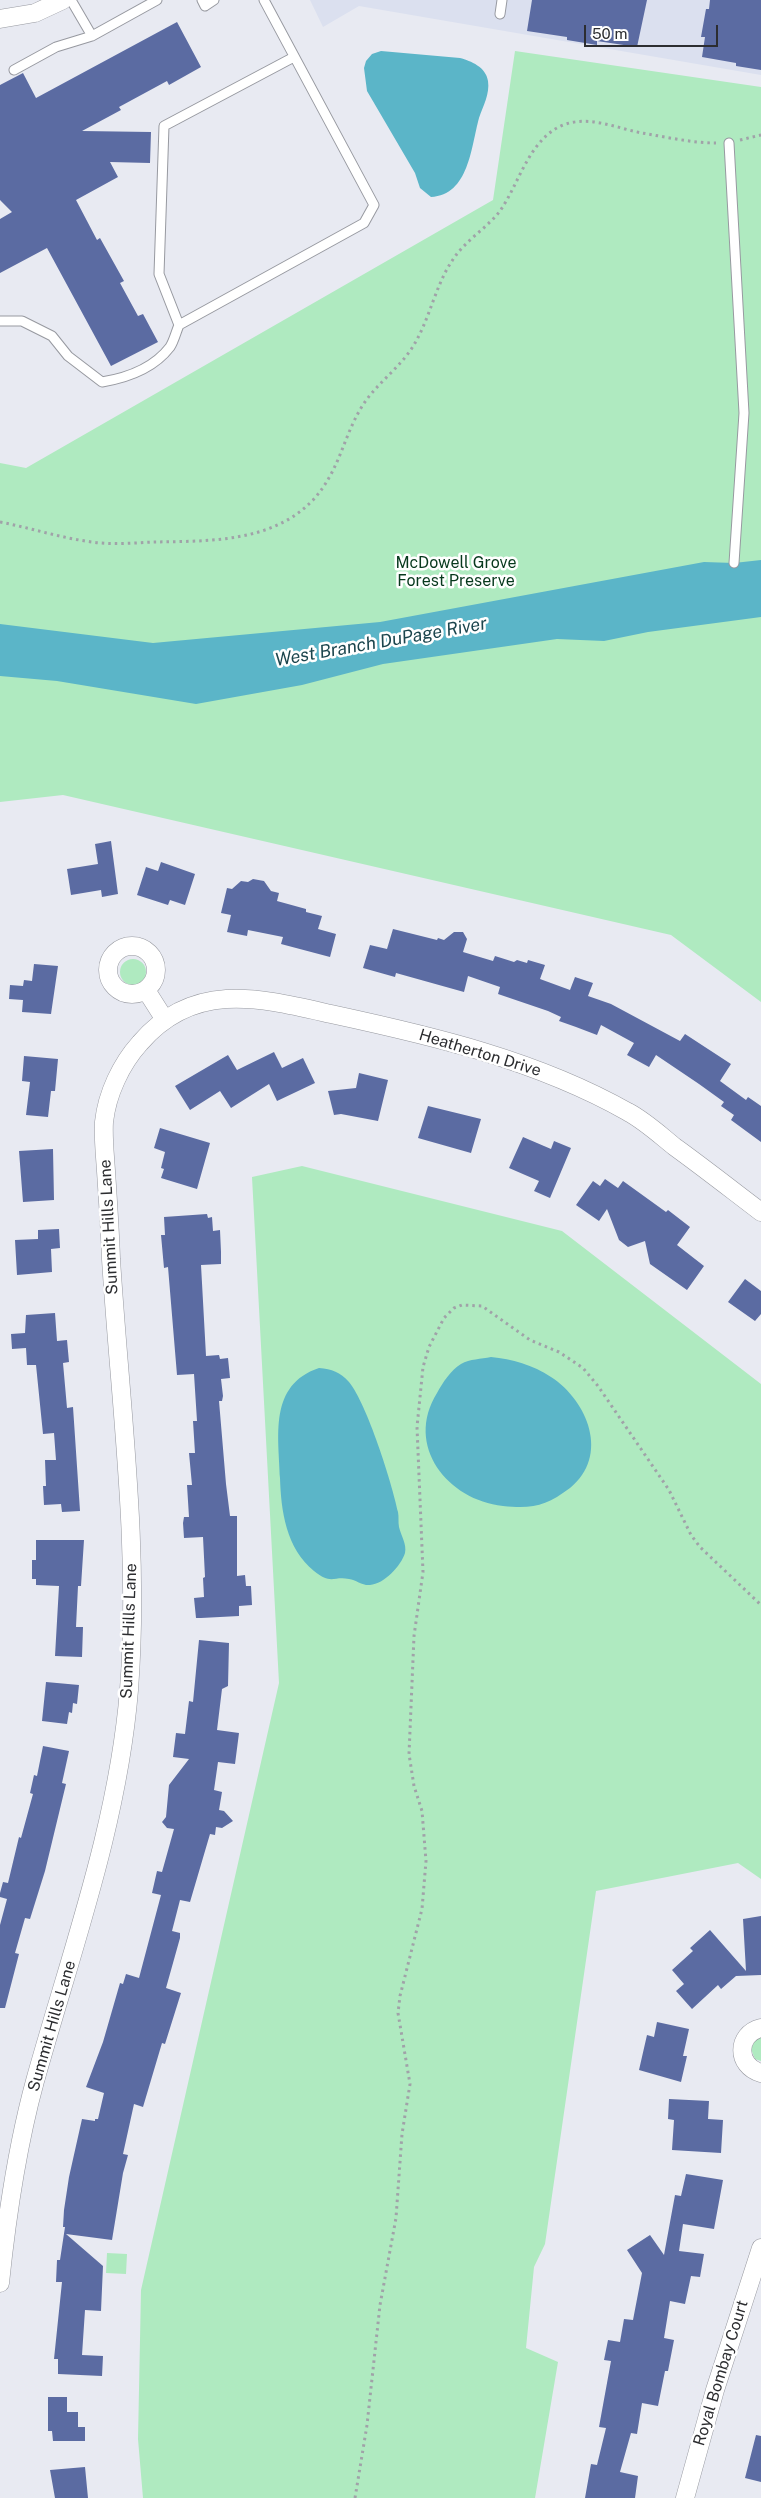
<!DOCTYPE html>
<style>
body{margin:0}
#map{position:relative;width:761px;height:2498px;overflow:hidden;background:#e8eaf2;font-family:"Public Sans",sans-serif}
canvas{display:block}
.scale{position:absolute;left:584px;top:25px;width:134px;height:22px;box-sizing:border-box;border:2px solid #2c2d30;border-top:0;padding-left:6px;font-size:15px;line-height:18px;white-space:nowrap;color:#2c2d30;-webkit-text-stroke:4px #fff;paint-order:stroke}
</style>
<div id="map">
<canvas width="761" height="2498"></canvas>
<div class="scale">50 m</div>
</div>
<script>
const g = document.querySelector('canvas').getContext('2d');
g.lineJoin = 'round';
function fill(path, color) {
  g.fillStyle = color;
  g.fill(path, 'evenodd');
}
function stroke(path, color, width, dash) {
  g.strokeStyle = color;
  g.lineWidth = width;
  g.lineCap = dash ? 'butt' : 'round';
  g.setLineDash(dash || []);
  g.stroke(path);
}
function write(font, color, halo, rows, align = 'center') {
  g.font = font + ' "Public Sans",sans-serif';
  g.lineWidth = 5;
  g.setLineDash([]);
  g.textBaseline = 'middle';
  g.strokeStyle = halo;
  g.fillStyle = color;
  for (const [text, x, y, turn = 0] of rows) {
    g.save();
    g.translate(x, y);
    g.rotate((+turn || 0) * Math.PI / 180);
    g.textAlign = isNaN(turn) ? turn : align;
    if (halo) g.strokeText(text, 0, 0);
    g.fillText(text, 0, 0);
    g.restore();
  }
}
const built = new Path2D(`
 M 310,0 L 761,0 L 761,75 L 359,6 L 323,27 Z`);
const green = new Path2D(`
 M 515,51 L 761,87 L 761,1002 L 671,935 L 63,795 L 0,802 L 0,463 L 26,468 L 493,200 Z
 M120 972a13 13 0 1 1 26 0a13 13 0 1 1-26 0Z
 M 302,1166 L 562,1231 L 761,1384 L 761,1879 L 738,1863 L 596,1891 L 545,2244 L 534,2267 L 526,2348 L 558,2362 L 535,2498 L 143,2498 L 138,2439 L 141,2290 L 279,1683 L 252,1177 Z
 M 761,2037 L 761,2061 L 755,2059 L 751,2049 L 755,2040 Z
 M 107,2253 L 127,2254 L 126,2274 L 106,2273 Z`);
const water = new Path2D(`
 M 381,51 L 460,58 C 471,61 486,67 488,81 C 490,94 483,106 479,118 C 471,147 469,195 431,197 L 420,188 L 415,173 L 367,91 L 364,68 L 366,61 L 372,54 Z
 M 761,560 L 761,617 L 648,632 L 604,641 L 557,639 L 383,664 L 302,685 L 196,704 L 57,681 L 0,676 L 0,624 L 153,643 L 380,622 L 704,562 L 734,563 Z
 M 491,1357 C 512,1359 533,1365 551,1377 C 588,1401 610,1456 570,1488 C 546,1506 533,1509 503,1506 C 448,1500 404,1446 437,1393 C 443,1382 451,1370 461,1364 C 470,1359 481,1359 491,1357 Z
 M 319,1368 C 332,1369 340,1372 349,1382 C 367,1404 392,1483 398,1512 C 399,1517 398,1522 399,1527 C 401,1536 407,1544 405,1553 C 401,1566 384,1584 370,1585 C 363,1586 356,1580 349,1579 C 333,1576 331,1585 314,1571 C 286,1548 281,1511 280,1478 C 279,1437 268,1385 319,1368 Z`);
const building = new Path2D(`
 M 532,0 L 647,0 L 637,47 L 597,41 L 597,45 L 567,40 L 567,37 L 527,31 Z
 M 710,0 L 761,0 L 761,70 L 736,66 L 736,63 L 702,57 L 705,37 L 701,37 L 706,9 L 709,9 Z
 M 177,22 L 201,67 L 169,85 L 167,81 L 119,107 L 121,110 L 82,131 L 151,132 L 150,163 L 110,162 L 118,177 L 76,200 L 97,240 L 100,238 L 124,281 L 120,283 L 138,316 L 143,314 L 158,342 L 111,366 L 47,248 L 0,273 L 0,219 L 12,212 L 0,200 L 0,85 L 23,73 L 36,98 Z
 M 111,841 L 118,894 L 102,897 L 101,890 L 71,895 L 67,869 L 98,864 L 95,844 Z
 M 161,862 L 195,874 L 185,905 L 170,900 L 168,905 L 137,895 L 146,867 L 158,871 Z
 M 253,879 L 264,881 L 271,891 L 279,893 L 277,901 L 306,909 L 306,912 L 322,916 L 318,929 L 336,934 L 330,957 L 281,944 L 283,937 L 248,930 L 247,936 L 227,932 L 231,915 L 221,913 L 227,888 L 232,889 L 241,881 L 248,882 Z
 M 393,929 L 437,940 L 438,938 L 444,940 L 454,932 L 463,932 L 467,939 L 463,952 L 493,961 L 495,956 L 514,962 L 517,960 L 527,963 L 528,960 L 545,965 L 540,979 L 570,990 L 575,977 L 593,983 L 588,996 L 611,1004 L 680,1041 L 685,1034 L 731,1064 L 720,1081 L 746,1100 L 748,1097 L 761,1106 L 761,1142 L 731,1120 L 734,1115 L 721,1106 L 724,1102 L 699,1084 L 656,1055 L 649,1067 L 627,1055 L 634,1043 L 601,1025 L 597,1035 L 576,1027 L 559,1021 L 561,1017 L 548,1011 L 498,994 L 500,987 L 468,976 L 464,992 L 396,973 L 395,977 L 363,968 L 370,945 L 387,949 Z
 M 34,964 L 58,966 L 51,1014 L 22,1012 L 23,1000 L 9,999 L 10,985 L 23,986 L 24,980 L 32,981 Z
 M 274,1052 L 282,1068 L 303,1058 L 315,1083 L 277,1101 L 269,1084 L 231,1108 L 220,1091 L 190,1110 L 175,1086 L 228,1055 L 237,1070 Z
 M 24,1056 L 58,1059 L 55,1091 L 51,1091 L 48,1117 L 26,1115 L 30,1082 L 22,1081 Z
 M 359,1073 L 388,1080 L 378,1121 L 341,1114 L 334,1115 L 328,1091 L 356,1088 Z
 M 428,1106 L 481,1119 L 471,1153 L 418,1138 Z
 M 160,1128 L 210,1143 L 197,1189 L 161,1178 L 164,1169 L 161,1168 L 165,1152 L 154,1148 Z
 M 523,1137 L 551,1149 L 554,1141 L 571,1148 L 550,1198 L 534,1191 L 539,1181 L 509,1168 Z
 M 53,1149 L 54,1200 L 23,1202 L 19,1151 Z
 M 605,1179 L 618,1188 L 623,1181 L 666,1212 L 668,1210 L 690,1227 L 677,1245 L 704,1266 L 687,1290 L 650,1264 L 645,1241 L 628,1247 L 619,1240 L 607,1209 L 599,1221 L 576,1205 L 593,1181 L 600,1186 Z
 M 207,1214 L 208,1218 L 212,1217 L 213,1231 L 220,1230 L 221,1252 L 221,1264 L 201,1265 L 206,1356 L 219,1355 L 220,1359 L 228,1358 L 230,1378 L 221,1379 L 223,1396 L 222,1401 L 219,1401 L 226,1484 L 230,1516 L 237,1516 L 237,1576 L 245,1575 L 246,1586 L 251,1586 L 252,1605 L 239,1606 L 239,1616 L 201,1618 L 196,1618 L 194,1598 L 204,1597 L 203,1578 L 205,1577 L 203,1537 L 184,1538 L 183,1523 L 184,1517 L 189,1517 L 187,1485 L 192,1485 L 189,1453 L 195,1453 L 193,1421 L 197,1421 L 194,1374 L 177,1375 L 168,1267 L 164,1268 L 161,1235 L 165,1235 L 164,1217 Z
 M 59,1229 L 60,1248 L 51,1249 L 52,1272 L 17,1275 L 15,1240 L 38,1239 L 38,1230 Z
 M 745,1279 L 761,1291 L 761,1314 L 755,1321 L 728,1302 Z
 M 55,1313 L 57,1341 L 67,1340 L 69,1362 L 63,1363 L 67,1408 L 73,1407 L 80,1511 L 62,1512 L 61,1504 L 44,1505 L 43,1486 L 46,1486 L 45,1460 L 56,1460 L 54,1433 L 43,1434 L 36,1365 L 27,1365 L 26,1348 L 12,1349 L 11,1334 L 25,1333 L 26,1315 Z
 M 36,1540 L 84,1540 L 81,1586 L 78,1586 L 76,1627 L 83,1627 L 82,1657 L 55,1656 L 59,1586 L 36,1585 L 36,1579 L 32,1579 L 32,1560 L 36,1560 Z
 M 199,1640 L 229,1643 L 228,1686 L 222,1689 L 217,1730 L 239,1733 L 235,1764 L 218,1762 L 214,1790 L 222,1792 L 219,1810 L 224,1811 L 233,1821 L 222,1828 L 216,1827 L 215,1835 L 210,1834 L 190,1902 L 180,1900 L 172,1931 L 180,1933 L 180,1938 L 166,1988 L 181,1993 L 165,2044 L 162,2043 L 143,2107 L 134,2104 L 123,2154 L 128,2155 L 123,2173 L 112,2240 L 66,2234 L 103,2266 L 101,2311 L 85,2310 L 82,2355 L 103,2356 L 102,2376 L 58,2374 L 58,2359 L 54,2359 L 62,2282 L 56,2282 L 57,2260 L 60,2260 L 65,2227 L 63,2227 L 64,2210 L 69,2177 L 82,2119 L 95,2121 L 95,2119 L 98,2119 L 104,2093 L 86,2087 L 103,2042 L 120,1983 L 123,1984 L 126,1974 L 139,1978 L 161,1895 L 152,1893 L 157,1871 L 162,1872 L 174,1829 L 167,1828 L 162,1822 L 166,1817 L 169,1785 L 189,1759 L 173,1757 L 176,1733 L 185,1734 L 189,1701 L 193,1702 Z
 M 46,1682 L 79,1685 L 77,1704 L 73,1703 L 72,1713 L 69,1712 L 67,1724 L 42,1721 Z
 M 43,1746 L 69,1751 L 62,1783 L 66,1784 L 45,1871 L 30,1919 L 25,1918 L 15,1953 L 19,1954 L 5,2008 L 0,2008 L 0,1925 L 7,1899 L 0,1897 L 0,1893 L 3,1882 L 8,1883 L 19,1837 L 21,1838 L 33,1794 L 30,1793 L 34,1775 L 37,1776 Z
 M 761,1916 L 761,1975 L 736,1976 L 721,1989 L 718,1985 L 692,2009 L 676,1991 L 684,1984 L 672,1970 L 693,1951 L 690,1948 L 710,1930 L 746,1971 L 743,1919 Z
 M 657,2022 L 689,2029 L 683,2056 L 687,2056 L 681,2082 L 639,2070 L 647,2035 L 654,2037 Z
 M 669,2099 L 709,2101 L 708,2119 L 723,2120 L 721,2153 L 672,2150 L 674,2120 L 668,2119 Z
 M 686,2174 L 723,2180 L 714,2229 L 683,2224 L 679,2251 L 704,2254 L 700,2277 L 691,2276 L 685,2304 L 670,2301 L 664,2338 L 674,2340 L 668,2371 L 665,2371 L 658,2406 L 642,2403 L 637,2434 L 631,2433 L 620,2472 L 638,2476 L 635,2498 L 585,2498 L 591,2464 L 597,2465 L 606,2428 L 599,2427 L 611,2361 L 604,2360 L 608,2340 L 620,2342 L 624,2319 L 633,2320 L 642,2273 L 627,2250 L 650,2235 L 664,2255 L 675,2195 L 681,2196 Z
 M 48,2397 L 67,2397 L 67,2412 L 78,2412 L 78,2427 L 85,2427 L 85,2441 L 53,2441 L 52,2431 L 48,2431 Z
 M 756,2435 L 761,2436 L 761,2482 L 745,2478 Z
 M 85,2467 L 88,2498 L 55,2498 L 50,2470 Z`);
const path = new Path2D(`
 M 740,140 L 761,135
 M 0,522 C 31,528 61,538 92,542 C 112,545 133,543 153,542 C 208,541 272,543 313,500 C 340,470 342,440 361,408 C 374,386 395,372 410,351 C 430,322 434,286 454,258 C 466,240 487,228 500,211 C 519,184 529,139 563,125 C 589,115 616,128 642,133 C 666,137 692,143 716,143
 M 355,2498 L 367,2425 L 380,2305 L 396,2218 L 402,2134 L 410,2084 L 398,2013 L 400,1996 L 422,1909 L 426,1861 L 422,1811 L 414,1786 L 409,1754 L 414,1636 L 423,1572 L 417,1427 L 423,1367 L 429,1347 L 444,1318 L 454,1308 L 462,1305 L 482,1306 L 530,1340 L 559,1352 L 583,1368 L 598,1386 L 669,1490 L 691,1535 L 700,1547 L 761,1605`);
const lane = new Path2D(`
 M 71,0 L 92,36 L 157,0
 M 202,0 L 205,6 L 214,0
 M 264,0 L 374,205 L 364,223 L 179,325 L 159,274 L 164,126 L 294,57
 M 500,14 L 502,0
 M 14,70 L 56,47 L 92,36
 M 729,143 L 744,413 L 734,563
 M 0,321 L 22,321 L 52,336 L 68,356 L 102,382 C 126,378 154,368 170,347 C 174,341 176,332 179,325`);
const street = new Path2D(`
 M 0,19 L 35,13 L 63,0
 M108 970a24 24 0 1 1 48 0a24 24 0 1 1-48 0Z
 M 146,990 L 165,1020
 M 761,2028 C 736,2034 736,2066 761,2073
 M 0,2283 C 7,2215 17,2147 35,2081 C 71,1952 118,1825 129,1690 C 140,1546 120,1403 111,1259 C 110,1230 108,1201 106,1171 C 105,1155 103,1138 104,1122 C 107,1094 121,1064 140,1043 C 194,980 261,998 331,1014 C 433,1036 536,1060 628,1112 C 645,1121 660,1135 675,1147 C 704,1168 732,1190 761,1212
 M 685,2498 L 715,2390 L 761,2248`);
const parkNames = [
 ["McDowell Grove",456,563],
 ["Forest Preserve",456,581]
];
const streetNames = [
 ["Heatherton Drive",480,1053,17],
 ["Summit Hills Lane",109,1227,-93],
 ["Summit Hills Lane",129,1631,-88],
 ["Summit Hills Lane",52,2026,-74],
 ["Royal Bombay Court",721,2373,-73]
];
const waterNames = [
 ["West Branch DuPage River",381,642,-10]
];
fill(built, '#dbe0ef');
fill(green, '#afeac0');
fill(water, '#5bb5c8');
fill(building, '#5b6ba2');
stroke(lane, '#9799a0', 11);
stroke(street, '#9799a0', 19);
stroke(path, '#a0a2a8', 3, [2.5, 4]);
stroke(lane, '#fff', 9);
stroke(street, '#fff', 18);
write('16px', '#07391d', '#fff', parkNames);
write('16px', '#2c2d30', '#fff', streetNames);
write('italic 18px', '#1b454d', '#fff', waterNames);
</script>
